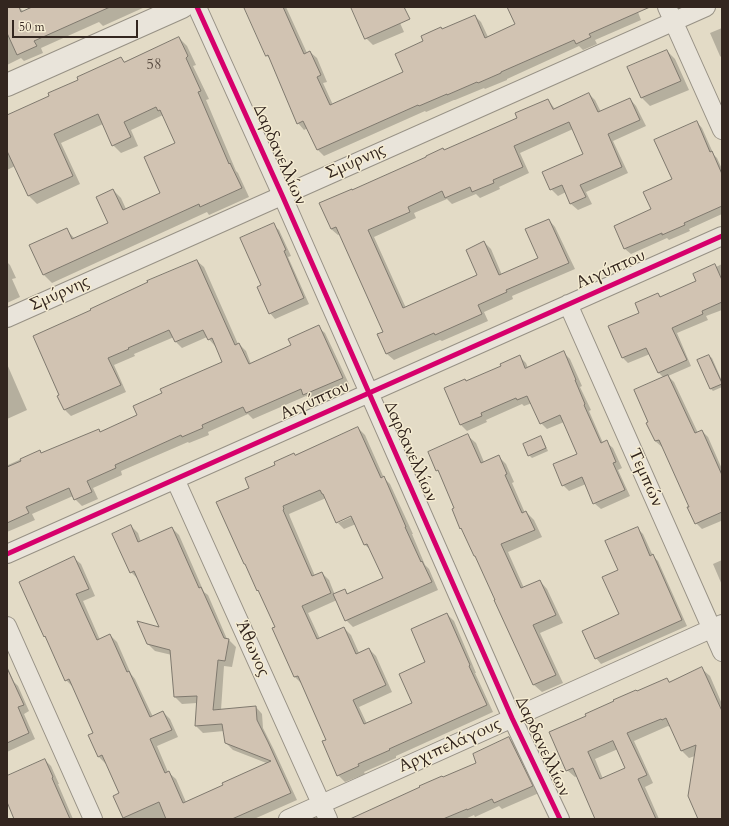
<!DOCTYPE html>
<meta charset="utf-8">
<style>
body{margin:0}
#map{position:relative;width:729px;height:826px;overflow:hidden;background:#e3dbc6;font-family:Cardo,serif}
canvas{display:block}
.frame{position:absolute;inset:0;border:8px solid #33261f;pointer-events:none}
.scale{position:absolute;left:12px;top:20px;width:126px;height:18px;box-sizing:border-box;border:2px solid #33261f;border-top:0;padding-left:5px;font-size:12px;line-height:14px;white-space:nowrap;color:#33261f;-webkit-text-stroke:3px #f5ecd2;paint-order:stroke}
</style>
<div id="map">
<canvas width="729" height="826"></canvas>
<div class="frame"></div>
<div class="scale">50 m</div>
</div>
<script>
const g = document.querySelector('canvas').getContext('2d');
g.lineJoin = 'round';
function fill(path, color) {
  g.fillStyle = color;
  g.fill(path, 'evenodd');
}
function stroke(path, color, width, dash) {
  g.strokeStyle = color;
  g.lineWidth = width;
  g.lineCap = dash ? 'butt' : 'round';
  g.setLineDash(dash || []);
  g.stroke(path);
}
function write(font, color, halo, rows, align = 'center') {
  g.font = font + ' Cardo,serif';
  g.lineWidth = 3;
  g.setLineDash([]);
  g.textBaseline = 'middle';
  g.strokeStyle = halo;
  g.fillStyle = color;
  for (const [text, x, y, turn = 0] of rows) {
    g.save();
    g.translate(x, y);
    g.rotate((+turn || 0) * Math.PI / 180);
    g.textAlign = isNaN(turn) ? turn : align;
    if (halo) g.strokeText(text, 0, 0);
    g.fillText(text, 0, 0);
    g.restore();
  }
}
const shadow = new Path2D(`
 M 7,7 L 19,7 L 24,12 L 35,7 L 145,7 L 103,26 L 99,22 L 41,48 L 43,53 L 24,61 L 21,58 L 7,65 Z
 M 245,7 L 286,7 L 307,53 L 310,52 L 317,58 L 327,82 L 323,83 L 333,105 L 405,72 L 425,42 L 441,28 L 443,30 L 475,16 L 481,22 L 488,37 L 516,25 L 508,7 L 636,7 L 641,20 L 595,40 L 597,44 L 583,50 L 579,46 L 507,79 L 507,80 L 485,89 L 484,88 L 455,100 L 454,100 L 426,112 L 425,111 L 324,156 L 317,149 L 308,128 L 304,130 L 298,123 L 271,59 L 267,56 Z
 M 352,7 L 393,7 L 404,32 L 373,45 L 366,38 Z
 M 722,28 L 722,58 L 720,56 L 710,33 Z
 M 179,38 L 187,46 L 196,65 L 193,66 L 209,99 L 206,100 L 236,171 L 238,173 L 249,197 L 209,215 L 207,212 L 52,283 L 44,275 L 30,245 L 66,229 L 75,239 L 110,223 L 113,190 L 121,198 L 126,209 L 161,193 L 176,143 L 163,115 L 131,130 L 138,146 L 121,153 L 113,145 L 103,124 L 61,143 L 80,184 L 37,204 L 29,196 L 15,166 L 7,170 L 7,116 L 51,96 L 79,80 L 121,59 L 125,62 Z
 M 667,51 L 675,59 L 689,90 L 650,106 L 642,98 L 628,68 Z
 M 589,94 L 595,100 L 601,112 L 630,99 L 636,106 L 646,126 L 613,141 L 628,173 L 586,192 L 592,204 L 578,210 L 571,204 L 566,192 L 558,196 L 551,189 L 585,155 L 573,129 L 520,153 L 529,173 L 499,187 L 500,189 L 480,198 L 476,194 L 452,204 L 447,199 L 414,213 L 416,218 L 374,237 L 406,308 L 478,276 L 484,242 L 491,249 L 502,275 L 539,258 L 549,220 L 555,227 L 575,269 L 512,296 L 513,299 L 484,312 L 488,321 L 442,341 L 440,340 L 394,360 L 387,354 L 379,334 L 384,332 L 340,234 L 338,235 L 331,229 L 353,191 L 518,119 L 548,100 L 555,109 Z
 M 697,122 L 702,128 L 714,155 L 717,158 L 722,169 L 722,214 L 689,229 L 690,231 L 669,240 L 667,238 L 631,254 L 625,249 L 615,226 L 653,210 L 673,179 Z
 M 273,225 L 279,230 L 291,256 L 288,257 L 309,304 L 275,319 L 270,313 L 262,286 Z
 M 197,261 L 204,267 L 238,344 L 239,344 L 246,351 L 251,364 L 292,346 L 318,327 L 325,333 L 349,384 L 311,401 L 306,396 L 253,419 L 248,414 L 208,432 L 209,435 L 189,443 L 188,442 L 121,471 L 122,475 L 93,488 L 98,499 L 82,506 L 75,499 L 73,496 L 32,514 L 35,520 L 7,532 L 7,463 L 8,465 L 39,451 L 42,454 L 99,430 L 101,432 L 138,416 L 164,394 L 224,362 L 216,346 L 215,346 L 207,337 L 182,348 L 176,342 L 174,337 L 134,354 L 135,356 L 114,365 L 126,392 L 71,416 L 65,410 L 92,311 Z
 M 7,262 L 10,265 L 16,278 L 12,279 L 20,297 L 7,303 Z
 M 722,264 L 722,310 L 706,316 L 708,320 L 677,333 L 691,366 L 668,376 L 674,382 L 698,433 L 702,431 L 708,437 L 722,469 L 722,522 L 721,521 L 702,529 L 696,523 L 690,507 L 663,446 L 662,447 L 655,441 L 664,378 L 658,372 L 650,354 L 628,363 L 623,358 L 609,327 L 641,313 L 658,294 L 661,297 L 697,281 L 716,267 Z
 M 563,352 L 570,359 L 582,386 L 580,387 L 591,410 L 589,411 L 603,443 L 606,442 L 613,448 L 622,468 L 618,470 L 630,496 L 601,509 L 594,503 L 586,484 L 569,491 L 563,485 L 578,454 L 564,422 L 547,429 L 541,423 L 532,403 L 524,406 L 522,404 L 486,420 L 487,422 L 467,431 L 461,425 L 445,389 L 465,380 L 467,382 L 503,366 L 519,356 L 526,363 L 528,368 Z
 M 709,356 L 712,358 L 722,381 L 722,387 L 713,391 L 711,389 Z
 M 7,364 L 27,410 L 7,419 Z
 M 358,428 L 365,435 L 384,478 L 390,484 L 413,534 L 412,534 L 425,565 L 429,569 L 438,590 L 353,627 L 346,620 L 337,600 L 308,613 L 320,639 L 344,628 L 351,635 L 359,653 L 369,649 L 376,656 L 392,692 L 359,707 L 367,724 L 413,704 L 427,662 L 447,614 L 454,621 L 476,673 L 475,673 L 493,712 L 396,756 L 396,758 L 364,772 L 365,774 L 345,782 L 338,775 L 323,742 L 327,740 L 302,684 L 295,677 L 276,627 L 247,566 L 251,488 L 295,456 ZM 326,498 L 337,522 L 344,529 L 356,524 L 365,545 L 371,550 L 384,579 L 349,595 L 345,591 L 335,595 L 329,580 L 322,573 L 315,576 L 290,517 L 289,514 ZM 356,513 L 356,515 L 338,523 L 338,521 Z
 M 468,436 L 476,443 L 484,462 L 498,456 L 506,464 L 514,482 L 512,483 L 525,513 L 526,512 L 534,520 L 542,537 L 508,552 L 524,588 L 540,581 L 547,589 L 563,623 L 540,633 L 563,683 L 542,692 L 534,685 L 495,601 L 496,600 L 478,559 L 475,556 L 440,474 L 437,470 Z
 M 540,437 L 543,440 L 548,451 L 532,458 L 529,455 Z
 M 131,526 L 138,533 L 141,542 L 172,528 L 179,535 L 204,592 L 208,595 L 227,639 L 229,640 L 236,647 L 232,667 L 224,666 L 221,710 L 256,707 L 262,714 L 263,728 L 274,750 L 297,800 L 254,819 L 124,819 L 114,796 L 120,794 L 107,763 L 106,764 L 99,757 L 94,733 L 73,687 L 66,680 L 48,640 L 44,636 L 74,558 L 81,564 L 95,596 L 83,601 L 100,640 L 110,635 L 117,642 L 131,674 L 135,679 L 153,717 L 163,712 L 170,719 L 178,737 L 157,746 L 168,772 L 176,779 L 186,802 L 269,764 L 233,750 L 226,743 L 224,731 L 203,733 L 196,726 L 197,703 L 182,704 L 175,697 L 172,655 L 155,651 L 148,644 L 160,628 L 138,579 L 131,572 L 114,534 Z
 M 637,528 L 643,534 L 653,556 L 658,561 L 687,626 L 601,664 L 596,658 L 620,615 Z
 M 722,560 L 722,585 L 713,564 Z
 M 7,666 L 14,682 L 18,686 L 29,711 L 24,714 L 35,739 L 7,752 Z
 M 702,669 L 710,676 L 722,704 L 722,819 L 699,819 L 695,756 L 689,758 L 682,751 L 671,726 L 670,727 L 668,726 L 634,741 L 653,783 L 645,787 L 659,819 L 596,819 L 577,776 L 575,777 L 567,770 L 637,692 L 667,679 L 670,682 ZM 618,749 L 627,769 L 603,779 L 595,759 Z
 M 509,738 L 516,745 L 539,793 L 502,809 L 499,806 L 475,817 L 474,815 L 465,819 L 356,819 L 478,763 Z
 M 45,760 L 51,766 L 59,784 L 58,784 L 73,819 L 16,819 L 10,805 L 7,806 L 7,777 Z`);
const building = new Path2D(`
 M 7,7 L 19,7 L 21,12 L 32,7 L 110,7 L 34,41 L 37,46 L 17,55 L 7,33 Z
 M 244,7 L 283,7 L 304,54 L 310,51 L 321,75 L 317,77 L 330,105 L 403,72 L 395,54 L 423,41 L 421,36 L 441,27 L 442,29 L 475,15 L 485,38 L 515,24 L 507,7 L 650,7 L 589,34 L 591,37 L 576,44 L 574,40 L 501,72 L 501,73 L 478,83 L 477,82 L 447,95 L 447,94 L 419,106 L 418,105 L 317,150 L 303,121 L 297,124 L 268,55 L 266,56 Z
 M 351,7 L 404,7 L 410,19 L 365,39 Z
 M 179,37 L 188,56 L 186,58 L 201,91 L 198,92 L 229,164 L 230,163 L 242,188 L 200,207 L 199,204 L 43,275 L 29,245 L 67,228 L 72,239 L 108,223 L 96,197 L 113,189 L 123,210 L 160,193 L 144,157 L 175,143 L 160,110 L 158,111 L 156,107 L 124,122 L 131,137 L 112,146 L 98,114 L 54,134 L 73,176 L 28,196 L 7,151 L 7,115 L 49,96 L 48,93 L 78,80 L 77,77 L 121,57 L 124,62 Z
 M 667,50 L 681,81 L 641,98 L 627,67 Z
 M 589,93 L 598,112 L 630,98 L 640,120 L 608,134 L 622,167 L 580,185 L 586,197 L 570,204 L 562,185 L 550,190 L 542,172 L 583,154 L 569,122 L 514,146 L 523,167 L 493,180 L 494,183 L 472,192 L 470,187 L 445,198 L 442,191 L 408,207 L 410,212 L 368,230 L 403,308 L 477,275 L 466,250 L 484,241 L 499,275 L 538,258 L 525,229 L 549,219 L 569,263 L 506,290 L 507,292 L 478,305 L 482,314 L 435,335 L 434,333 L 386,354 L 377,334 L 383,332 L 336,227 L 331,229 L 319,203 L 352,189 L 352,190 L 426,157 L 426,156 L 443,148 L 444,150 L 517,118 L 515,113 L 548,99 L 553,109 Z
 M 697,121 L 710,152 L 712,151 L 722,174 L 722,206 L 684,223 L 685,225 L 662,235 L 662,233 L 624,249 L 614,226 L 651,209 L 643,192 L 672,179 L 654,140 Z
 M 274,223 L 286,250 L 284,251 L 304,298 L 269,314 L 257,287 L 261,285 L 240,238 Z
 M 197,260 L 235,345 L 239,343 L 249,364 L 291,345 L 288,339 L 319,325 L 343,378 L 303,395 L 301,389 L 246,413 L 243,407 L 202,425 L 203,428 L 182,437 L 181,435 L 115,465 L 116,468 L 87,481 L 92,492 L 74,500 L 69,488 L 26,507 L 29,513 L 7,523 L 7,467 L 21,461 L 20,459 L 40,450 L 41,453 L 99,429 L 100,432 L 137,415 L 133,406 L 162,393 L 160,389 L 222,362 L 212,338 L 208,340 L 203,330 L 175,342 L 169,330 L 128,348 L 129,349 L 108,358 L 121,385 L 64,410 L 57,396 L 59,395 L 33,336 L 91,310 L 90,309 L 148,282 L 147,281 Z
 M 715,264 L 722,280 L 722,302 L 702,311 L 703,314 L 672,328 L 687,360 L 658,373 L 646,348 L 622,358 L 608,326 L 639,313 L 635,303 L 658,293 L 660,297 L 696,281 L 693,274 Z
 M 564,351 L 576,380 L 575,380 L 585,404 L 584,405 L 601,443 L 607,440 L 616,462 L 613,463 L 625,490 L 593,504 L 582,477 L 562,486 L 553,464 L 577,454 L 560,415 L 540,424 L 527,396 L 517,400 L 516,398 L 481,413 L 482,416 L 460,425 L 444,388 L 465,379 L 466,381 L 501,366 L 500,364 L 520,355 L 525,368 Z
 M 709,355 L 722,383 L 722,384 L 710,389 L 697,360 Z
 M 668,375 L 695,433 L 702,430 L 722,475 L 722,512 L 695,524 L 687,507 L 689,507 L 659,440 L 655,441 L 646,423 L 648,422 L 634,390 Z
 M 358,427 L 381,478 L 384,476 L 406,527 L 405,527 L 421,562 L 422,561 L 432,582 L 345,621 L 333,594 L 345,589 L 347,594 L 383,578 L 367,544 L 364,545 L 351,516 L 336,523 L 323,494 L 322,494 L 320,490 L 283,506 L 284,509 L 283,510 L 312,576 L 322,572 L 331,593 L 302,606 L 317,639 L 344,627 L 356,654 L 369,648 L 386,685 L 353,700 L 364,724 L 412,703 L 399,674 L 425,662 L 411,629 L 447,613 L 470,665 L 469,666 L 487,705 L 389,749 L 390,750 L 358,764 L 359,766 L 337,776 L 322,741 L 326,740 L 298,676 L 294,677 L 272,628 L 275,627 L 258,590 L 257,591 L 245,564 L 244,564 L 216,502 L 249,488 L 245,478 L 275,465 L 274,462 L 294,453 L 295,455 Z
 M 468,434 L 481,463 L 499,455 L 507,474 L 505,475 L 522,513 L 526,511 L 535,530 L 501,544 L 521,588 L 540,580 L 556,615 L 533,625 L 556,675 L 533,685 L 494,600 L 495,600 L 475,556 L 474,556 L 461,528 L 460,529 L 452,509 L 454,508 L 438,470 L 436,471 L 428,452 Z
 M 541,436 L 546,448 L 528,456 L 523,444 Z
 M 131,525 L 138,542 L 172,527 L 199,588 L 201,587 L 224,638 L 229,639 L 225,661 L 218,660 L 213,710 L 256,706 L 257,720 L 268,742 L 291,793 L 232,819 L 166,819 L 159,802 L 123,818 L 113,796 L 119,793 L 102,755 L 98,757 L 88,735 L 93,733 L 69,679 L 65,681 L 45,636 L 44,637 L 19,582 L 74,556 L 89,589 L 76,594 L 97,640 L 110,634 L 127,672 L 129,671 L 150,717 L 163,711 L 172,730 L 150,739 L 165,773 L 169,771 L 183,803 L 223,785 L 222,783 L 271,761 L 225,743 L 222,724 L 195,726 L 197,696 L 174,697 L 170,650 L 147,644 L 137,621 L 159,627 L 134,571 L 130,573 L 112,534 Z
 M 638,527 L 650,556 L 653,554 L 682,620 L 595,659 L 582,631 L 619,614 L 602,577 L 618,570 L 605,541 Z
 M 702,667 L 722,711 L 722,819 L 698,819 L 688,796 L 696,745 L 681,751 L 666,718 L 662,720 L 661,719 L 627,733 L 647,775 L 638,779 L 656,819 L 595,819 L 573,768 L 566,771 L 549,732 L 586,716 L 585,714 L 614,701 L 613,700 L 636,690 L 637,691 L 667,678 L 669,682 ZM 613,741 L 625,768 L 600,779 L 588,752 Z
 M 7,668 L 24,705 L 18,707 L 29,733 L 7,743 Z
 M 509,737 L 533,786 L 494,803 L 492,799 L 467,810 L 467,809 L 443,819 L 350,819 L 420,787 L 419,786 L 442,776 L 443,777 L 476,763 L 473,754 Z
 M 45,759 L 53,777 L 52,778 L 70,819 L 14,819 L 7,802 L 7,776 Z`);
const minor = new Path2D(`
 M 197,7 L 282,195 L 512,718 L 560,819
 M 667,7 L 722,130
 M 568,304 L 722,652
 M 7,318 L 706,7
 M 175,479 L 328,819
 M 7,554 L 722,236
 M 7,626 L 93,819
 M 288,819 L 722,624`);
const tertiary = new Path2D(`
 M 7,85 L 182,7`);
const cycleway = new Path2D(`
 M 197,7 L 282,195 L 512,718 L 560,819
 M 7,554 L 722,236`);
const numberNames = [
 ["58",154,66]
];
const streetNames = [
 ["Δαρδανελλίων",279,155,66],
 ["Σμύρνης",356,162,-24],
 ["Αιγύπτου",611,270,-24],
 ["Σμύρνης",60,294,-24],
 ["Αιγύπτου",315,401,-24],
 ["Δαρδανελλίων",410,452,66],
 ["Τεμπών",645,478,66],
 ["Άθωνος",252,649,66],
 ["Αρχιπελάγους",450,746,-24],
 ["Δαρδανελλίων",542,747,65]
];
fill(shadow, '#0003');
fill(building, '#d1c3b2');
stroke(building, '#7f796e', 1);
stroke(minor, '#979185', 20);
stroke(tertiary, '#979185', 24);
stroke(minor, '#e9e4da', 18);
stroke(tertiary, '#e9e4da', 22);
stroke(cycleway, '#d6006c', 5);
write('15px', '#5b4e44', null, numberNames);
write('17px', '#33261f', '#f5ecd2', streetNames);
</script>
